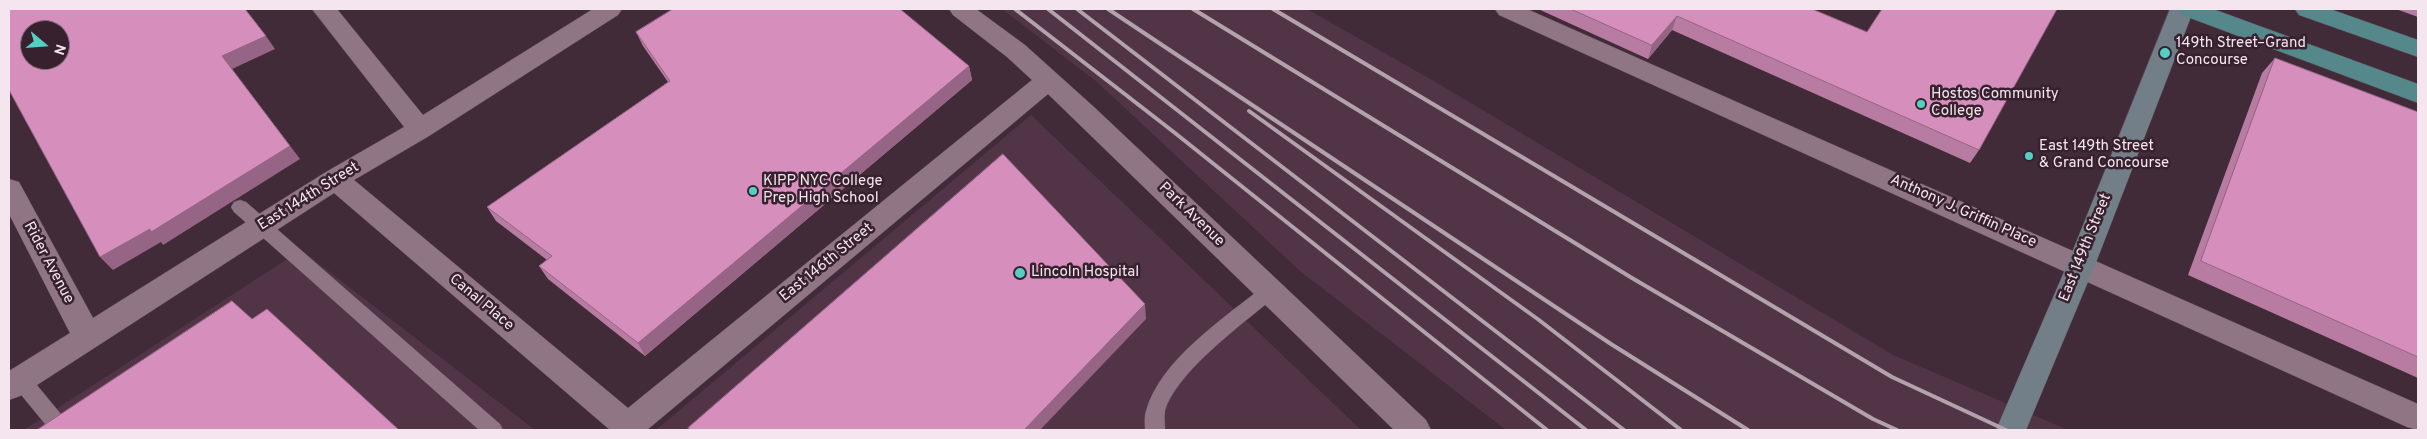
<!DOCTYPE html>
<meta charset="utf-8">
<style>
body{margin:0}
#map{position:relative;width:2427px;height:439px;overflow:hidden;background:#422b39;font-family:Overpass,sans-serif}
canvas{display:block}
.frame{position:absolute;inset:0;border:10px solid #f5e5ee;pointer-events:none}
.north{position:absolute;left:20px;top:20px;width:50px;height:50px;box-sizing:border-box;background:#37212f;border:1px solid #836f7b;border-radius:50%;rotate:108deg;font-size:14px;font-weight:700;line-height:20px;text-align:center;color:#f5e5ee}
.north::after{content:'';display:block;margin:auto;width:18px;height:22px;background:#55cec4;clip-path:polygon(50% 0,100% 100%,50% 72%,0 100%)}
</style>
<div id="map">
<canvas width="2427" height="439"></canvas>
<div class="frame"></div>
<div class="north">N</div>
</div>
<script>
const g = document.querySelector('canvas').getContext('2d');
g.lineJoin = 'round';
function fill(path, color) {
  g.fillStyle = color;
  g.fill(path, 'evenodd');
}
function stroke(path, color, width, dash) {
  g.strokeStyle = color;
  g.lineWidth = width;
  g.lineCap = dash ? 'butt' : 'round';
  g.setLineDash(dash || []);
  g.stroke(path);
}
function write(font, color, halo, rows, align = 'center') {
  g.font = font + ' Overpass,sans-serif';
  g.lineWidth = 5;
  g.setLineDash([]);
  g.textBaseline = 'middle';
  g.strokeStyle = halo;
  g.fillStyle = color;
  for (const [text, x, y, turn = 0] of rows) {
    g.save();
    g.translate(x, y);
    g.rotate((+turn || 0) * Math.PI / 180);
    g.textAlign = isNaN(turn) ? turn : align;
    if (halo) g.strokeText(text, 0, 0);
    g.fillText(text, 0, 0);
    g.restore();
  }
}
const built = new Path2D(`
 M 1002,9 L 1307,9 L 1439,84 L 1893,355 L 2068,430 L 1506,430 L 1300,271 L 1097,82 Z
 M 1031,115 L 1361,430 L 656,430 Z
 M 301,250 L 535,430 L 24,430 Z`);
const lane = new Path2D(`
 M 240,200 L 246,202 L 500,424 L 503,430 L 479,430 L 234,212 L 231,207 L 234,202 Z
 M 1270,284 L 1276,286 L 1279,291 L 1276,296 C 1245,322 1176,372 1165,411 C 1164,417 1165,424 1165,430 L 1145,430 C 1145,424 1144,417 1146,411 C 1160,360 1224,318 1264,286 Z
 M 20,371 L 27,373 L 69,424 L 72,430 L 50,430 L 13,385 L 10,379 L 13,373 Z`);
const street = new Path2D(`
 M 312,9 L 337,9 L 423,115 L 593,9 L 622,9 L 618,15 L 429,136 L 354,180 L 628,408 L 1032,80 L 1007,57 L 953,15 L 949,9 L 976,9 L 1025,45 L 1094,107 L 1426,420 L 1431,430 L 1394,430 L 1048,94 L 647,430 L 610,430 L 334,193 L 20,396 L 9,400 L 9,371 L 70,333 L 9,214 L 9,179 L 19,182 L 93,318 L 326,172 L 404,127 Z
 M 1495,9 L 1527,9 L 2418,404 L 2418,430 L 2407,427 L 1499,15 Z`);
const secondary = new Path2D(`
 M 2170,9 L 2194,9 L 2095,265 L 2026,430 L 1996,430 L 2067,265 Z`);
const primary = new Path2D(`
 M 2178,9 L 2213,9 L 2418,84 L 2418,103 L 2182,15 Z
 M 2295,9 L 2330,9 L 2418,40 L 2418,57 L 2299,15 Z`);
const rail = new Path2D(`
 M 1015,9 L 1175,133 L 1547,430
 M 1048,9 L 1586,430
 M 1077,9 L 1624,430
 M 1108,9 L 1611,344 L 1748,430
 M 1193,9 L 1632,278 L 1873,419 L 1897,430
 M 1273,9 L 1892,377 L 2006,430
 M 1249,111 L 1539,320 L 1681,430`);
const wall = new Path2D(`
 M 1538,9 L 1812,9 L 1979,150 L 1970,163 L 1672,30 L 1648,59 Z
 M 2396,9 L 2418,9 L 2418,17 Z
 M 636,32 L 969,66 L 972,80 L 645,356 L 548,279 L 539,266 L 547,260 L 496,221 L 487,207 L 668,82 L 643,46 Z
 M 2275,58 L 2418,112 L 2418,378 L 2188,275 L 2262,73 Z`);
const shadedWall = new Path2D(`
 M 1677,16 L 1672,30 L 1648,59 L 1652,45 Z
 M 266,36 L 275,49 L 232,69 L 300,159 L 163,245 L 161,242 L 113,270 L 100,257 L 222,56 Z
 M 969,66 L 972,80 L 645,356 L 638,343 Z
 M 1145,304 L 1146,319 L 1040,430 L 1024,430 Z`);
const building = new Path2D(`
 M 9,9 L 245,9 L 266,36 L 222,56 L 290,146 L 151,232 L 150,229 L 100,257 L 9,90 ZM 30,30 L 60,30 L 60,60 L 30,60 Z
 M 673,9 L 900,9 L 969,66 L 638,343 L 539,266 L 552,256 L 487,207 L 670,81 L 636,32 Z
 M 1571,9 L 1812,9 L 1867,32 L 1882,9 L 2057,9 L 1979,150 L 1677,16 L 1652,45 Z
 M 2275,58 L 2418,112 L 2418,357 L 2201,261 Z
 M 1003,154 L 1145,304 L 1024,430 L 691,430 L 688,428 Z
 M 232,301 L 252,319 L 267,309 L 399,430 L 37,430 Z`);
const markers = [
 [2165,53,6,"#55cec4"],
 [1921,104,5,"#55cec4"],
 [2029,156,5,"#55cec4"],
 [753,191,5,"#55cec4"],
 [1020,273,6,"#55cec4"]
];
const poiNames = [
 ["149th Street–Grand",2176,44],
 ["Concourse",2176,61],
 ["Hostos Community",1931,95],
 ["College",1931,112],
 ["East 149th Street",2039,147],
 ["& Grand Concourse",2039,164],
 ["KIPP NYC College",763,182],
 ["Prep High School",763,199],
 ["Lincoln Hospital",1031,273]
];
const streetNames = [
 ["East 144th Street",309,197,-32],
 ["Anthony J. Griffin Place",1963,212,24],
 ["Park Avenue",1191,215,44],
 ["East 149th Street",2086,248,-68],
 ["Rider Avenue",48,263,62],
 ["East 146th Street",827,263,-39],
 ["Canal Place",481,303,40]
];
fill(built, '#513546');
stroke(lane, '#5d4a56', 1);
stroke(street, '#5d4a56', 1);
stroke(secondary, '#5d4a56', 1);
stroke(primary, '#5d4a56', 1);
fill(lane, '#907585');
fill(street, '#907585');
fill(secondary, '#727f88');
fill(primary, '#55888a');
stroke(rail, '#b3a1ab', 4);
fill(wall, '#b87ba2');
fill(shadedWall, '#966484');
fill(building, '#d68fbc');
stroke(building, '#966484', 1);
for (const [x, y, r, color] of markers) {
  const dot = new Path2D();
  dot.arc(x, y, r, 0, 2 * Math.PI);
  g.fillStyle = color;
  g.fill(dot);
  stroke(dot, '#37212f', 2);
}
write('15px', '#f5e5ee', '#37212f', poiNames, 'left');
write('15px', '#f5e5ee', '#37212f', streetNames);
</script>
